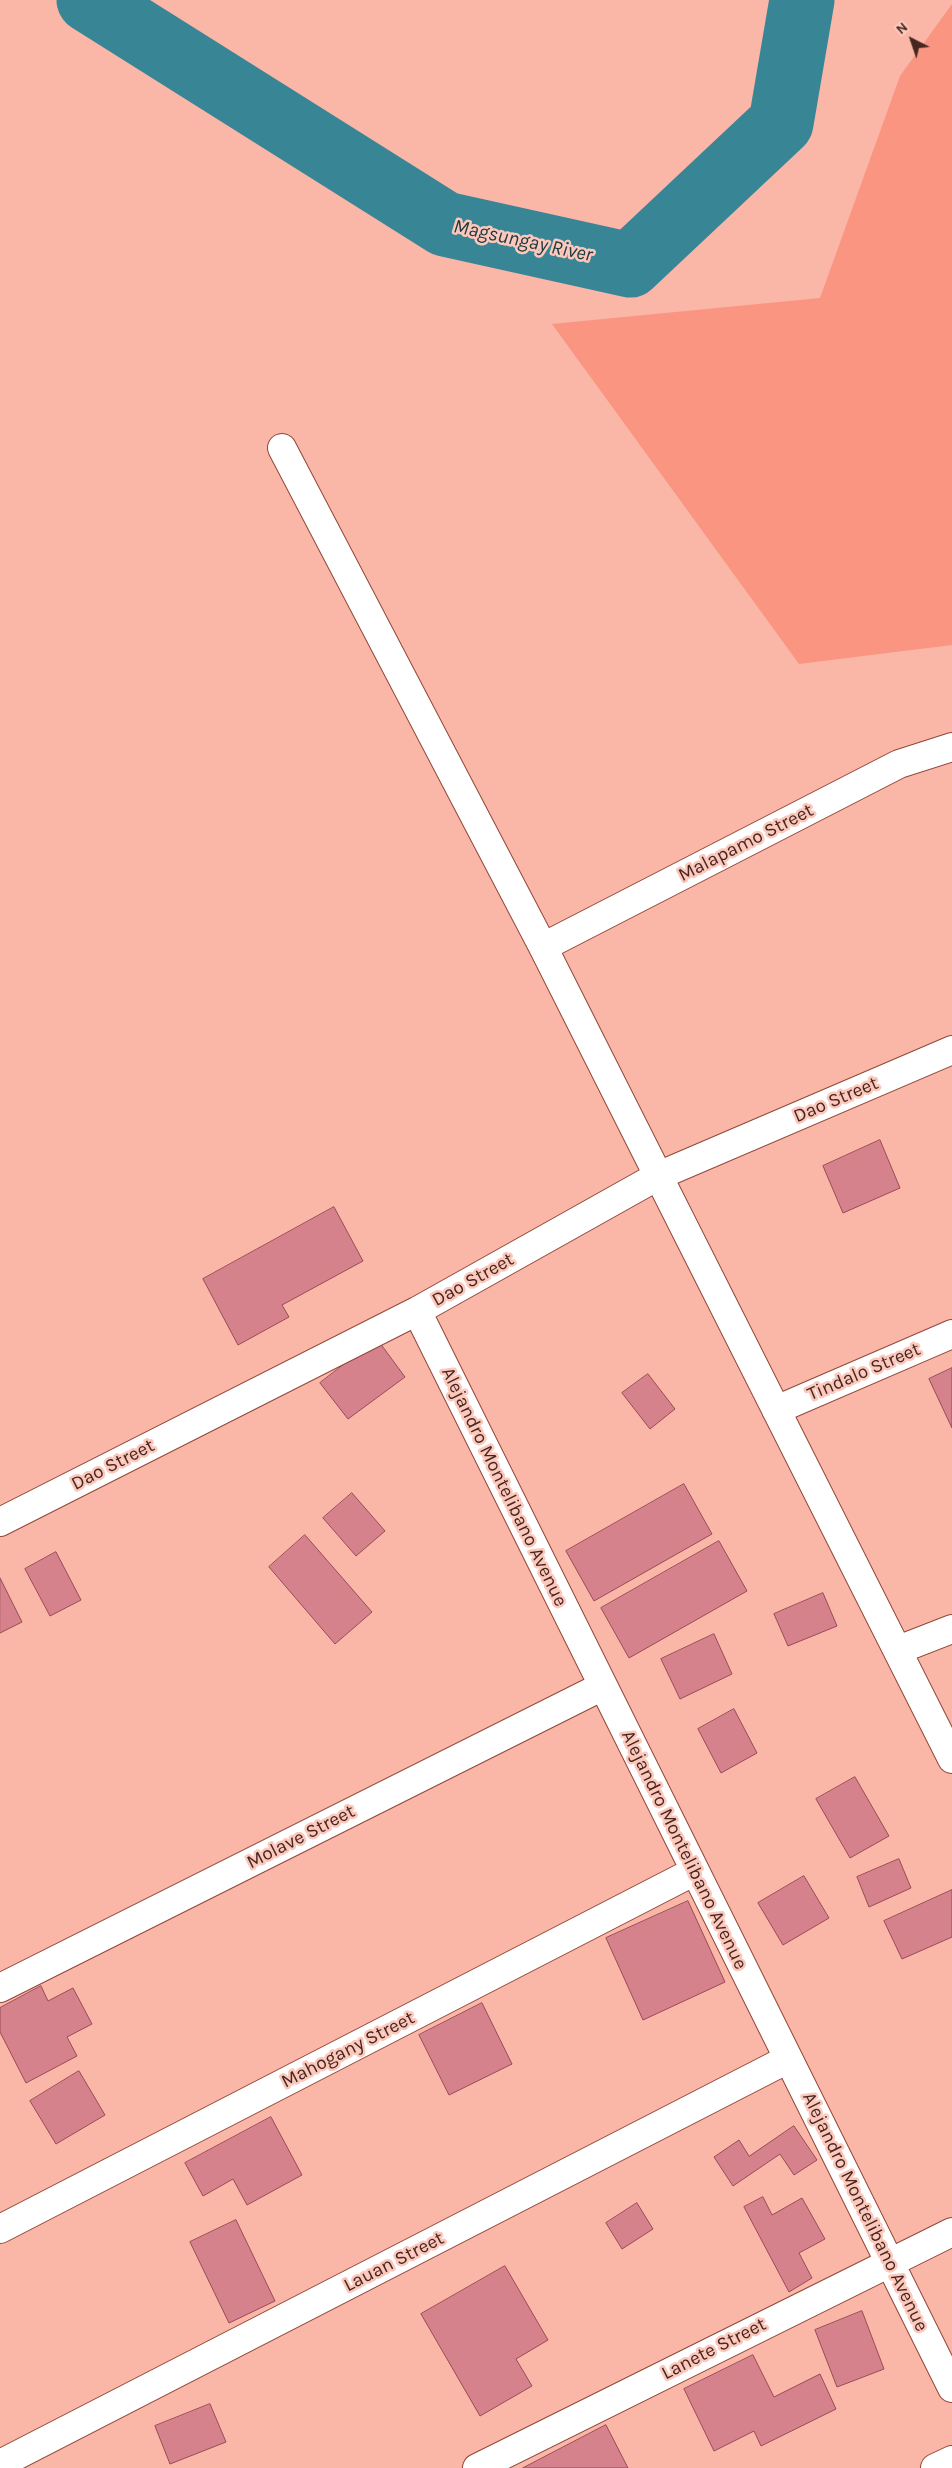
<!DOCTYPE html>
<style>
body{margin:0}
#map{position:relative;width:952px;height:2468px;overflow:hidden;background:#fab6a7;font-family:Karla,sans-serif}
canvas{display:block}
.north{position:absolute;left:887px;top:15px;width:50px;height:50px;-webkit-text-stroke:4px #fcc8bc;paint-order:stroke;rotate:319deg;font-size:14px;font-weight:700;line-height:20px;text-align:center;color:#472620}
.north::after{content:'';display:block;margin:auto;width:18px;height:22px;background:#472620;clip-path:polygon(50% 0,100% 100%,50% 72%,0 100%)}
</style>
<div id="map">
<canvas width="952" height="2468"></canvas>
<div class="north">N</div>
</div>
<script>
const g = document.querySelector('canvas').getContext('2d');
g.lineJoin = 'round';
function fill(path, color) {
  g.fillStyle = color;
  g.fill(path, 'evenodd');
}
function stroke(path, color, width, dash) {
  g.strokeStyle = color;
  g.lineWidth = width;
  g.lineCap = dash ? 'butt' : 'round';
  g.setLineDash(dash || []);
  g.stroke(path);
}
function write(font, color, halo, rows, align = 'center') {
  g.font = font + ' Karla,sans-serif';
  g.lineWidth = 5;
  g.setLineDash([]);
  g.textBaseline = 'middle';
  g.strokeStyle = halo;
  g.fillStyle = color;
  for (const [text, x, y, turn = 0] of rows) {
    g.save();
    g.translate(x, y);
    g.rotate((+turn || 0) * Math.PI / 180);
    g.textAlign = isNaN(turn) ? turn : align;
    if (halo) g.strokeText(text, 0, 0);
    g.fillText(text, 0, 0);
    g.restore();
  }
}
const green = new Path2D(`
 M 952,4 L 952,645 L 799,664 L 552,324 L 820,298 L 900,76 Z`);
const river = new Path2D(`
 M 89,0 L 445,224 L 630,265 L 781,123 L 802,0`);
const building = new Path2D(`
 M 880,1140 L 900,1188 L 843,1213 L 823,1166 Z
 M 334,1207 L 363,1261 L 282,1305 L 289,1317 L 238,1345 L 203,1279 Z
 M 377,1339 L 405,1377 L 348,1419 L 320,1383 Z
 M 952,1368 L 952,1428 L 929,1379 Z
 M 648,1374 L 675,1409 L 650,1429 L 622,1393 Z
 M 684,1484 L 712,1534 L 594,1601 L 566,1551 Z
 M 352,1493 L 385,1531 L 356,1556 L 323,1518 Z
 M 305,1535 L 372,1612 L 335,1644 L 269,1567 Z
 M 719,1541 L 747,1591 L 629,1658 L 601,1608 Z
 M 56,1552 L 81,1600 L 50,1616 L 25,1569 Z
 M 0,1578 L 22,1622 L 0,1633 Z
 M 823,1593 L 837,1626 L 788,1646 L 774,1614 Z
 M 714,1634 L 732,1674 L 680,1699 L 661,1659 Z
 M 734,1709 L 757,1753 L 721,1773 L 698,1729 Z
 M 855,1777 L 889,1836 L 850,1858 L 816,1799 Z
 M 899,1859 L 911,1888 L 869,1907 L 857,1877 Z
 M 804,1876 L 829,1918 L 783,1945 L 758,1903 Z
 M 952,1890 L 952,1937 L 902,1959 L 884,1921 Z
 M 688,1901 L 725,1982 L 643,2020 L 606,1938 Z
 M 41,1986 L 48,2001 L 73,1988 L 92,2024 L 67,2037 L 77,2056 L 26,2083 L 0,2032 L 0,2008 Z
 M 482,2003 L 512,2064 L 449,2095 L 419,2035 Z
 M 79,2071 L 105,2115 L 56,2144 L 30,2101 Z
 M 271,2117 L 302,2175 L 247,2205 L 233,2179 L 203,2196 L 185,2163 Z
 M 794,2126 L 817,2160 L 794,2175 L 780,2154 L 733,2186 L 714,2157 L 739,2140 L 749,2156 Z
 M 763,2197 L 772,2215 L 802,2198 L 825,2239 L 799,2253 L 812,2278 L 789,2292 L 744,2207 Z
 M 637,2203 L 653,2229 L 622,2249 L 606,2223 Z
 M 236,2220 L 275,2301 L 229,2323 L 190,2242 Z
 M 505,2266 L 548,2340 L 516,2359 L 532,2386 L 480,2416 L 421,2314 Z
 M 862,2311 L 884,2369 L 837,2387 L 815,2330 Z
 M 753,2355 L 774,2397 L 820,2374 L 836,2409 L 761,2446 L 754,2431 L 714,2451 L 684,2389 Z
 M 210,2404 L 226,2442 L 170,2464 L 155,2426 Z
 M 606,2425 L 628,2468 L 523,2468 Z`);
const street = new Path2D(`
 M 282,448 L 543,947 L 952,1759
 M 543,947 L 899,764 L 952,747
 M 417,1311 L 952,2388
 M 776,1410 L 952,1334
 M 0,1522 L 417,1311 L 658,1176 L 952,1050
 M 898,1650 L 952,1629
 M 0,1988 L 603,1686
 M 0,2229 L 695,1871
 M 0,2464 L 788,2059
 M 477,2468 L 952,2232
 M 935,2468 L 952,2460`);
const streetNames = [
 ["Malapamo Street",746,843,-27],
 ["Dao Street",836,1100,-23],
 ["Dao Street",473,1280,-29],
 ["Tindalo Street",864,1372,-23],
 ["Dao Street",113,1465,-27],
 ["Alejandro Montelibano Avenue",504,1487,64],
 ["Molave Street",301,1837,-27],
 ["Alejandro Montelibano Avenue",684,1850,64],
 ["Mahogany Street",348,2050,-27],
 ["Alejandro Montelibano Avenue",865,2212,64],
 ["Lauan Street",394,2262,-27],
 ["Lanete Street",714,2349,-27]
];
const waterNames = [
 ["Magsungay River",523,241,12]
];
fill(green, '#fa9581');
stroke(river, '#388695', 65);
fill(building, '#d5828c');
stroke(building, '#984b56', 1);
stroke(street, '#914738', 30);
stroke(street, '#fff', 28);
write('19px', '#472620', '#fcc8bc', streetNames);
write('italic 20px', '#213a3f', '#fcc8bc', waterNames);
</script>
